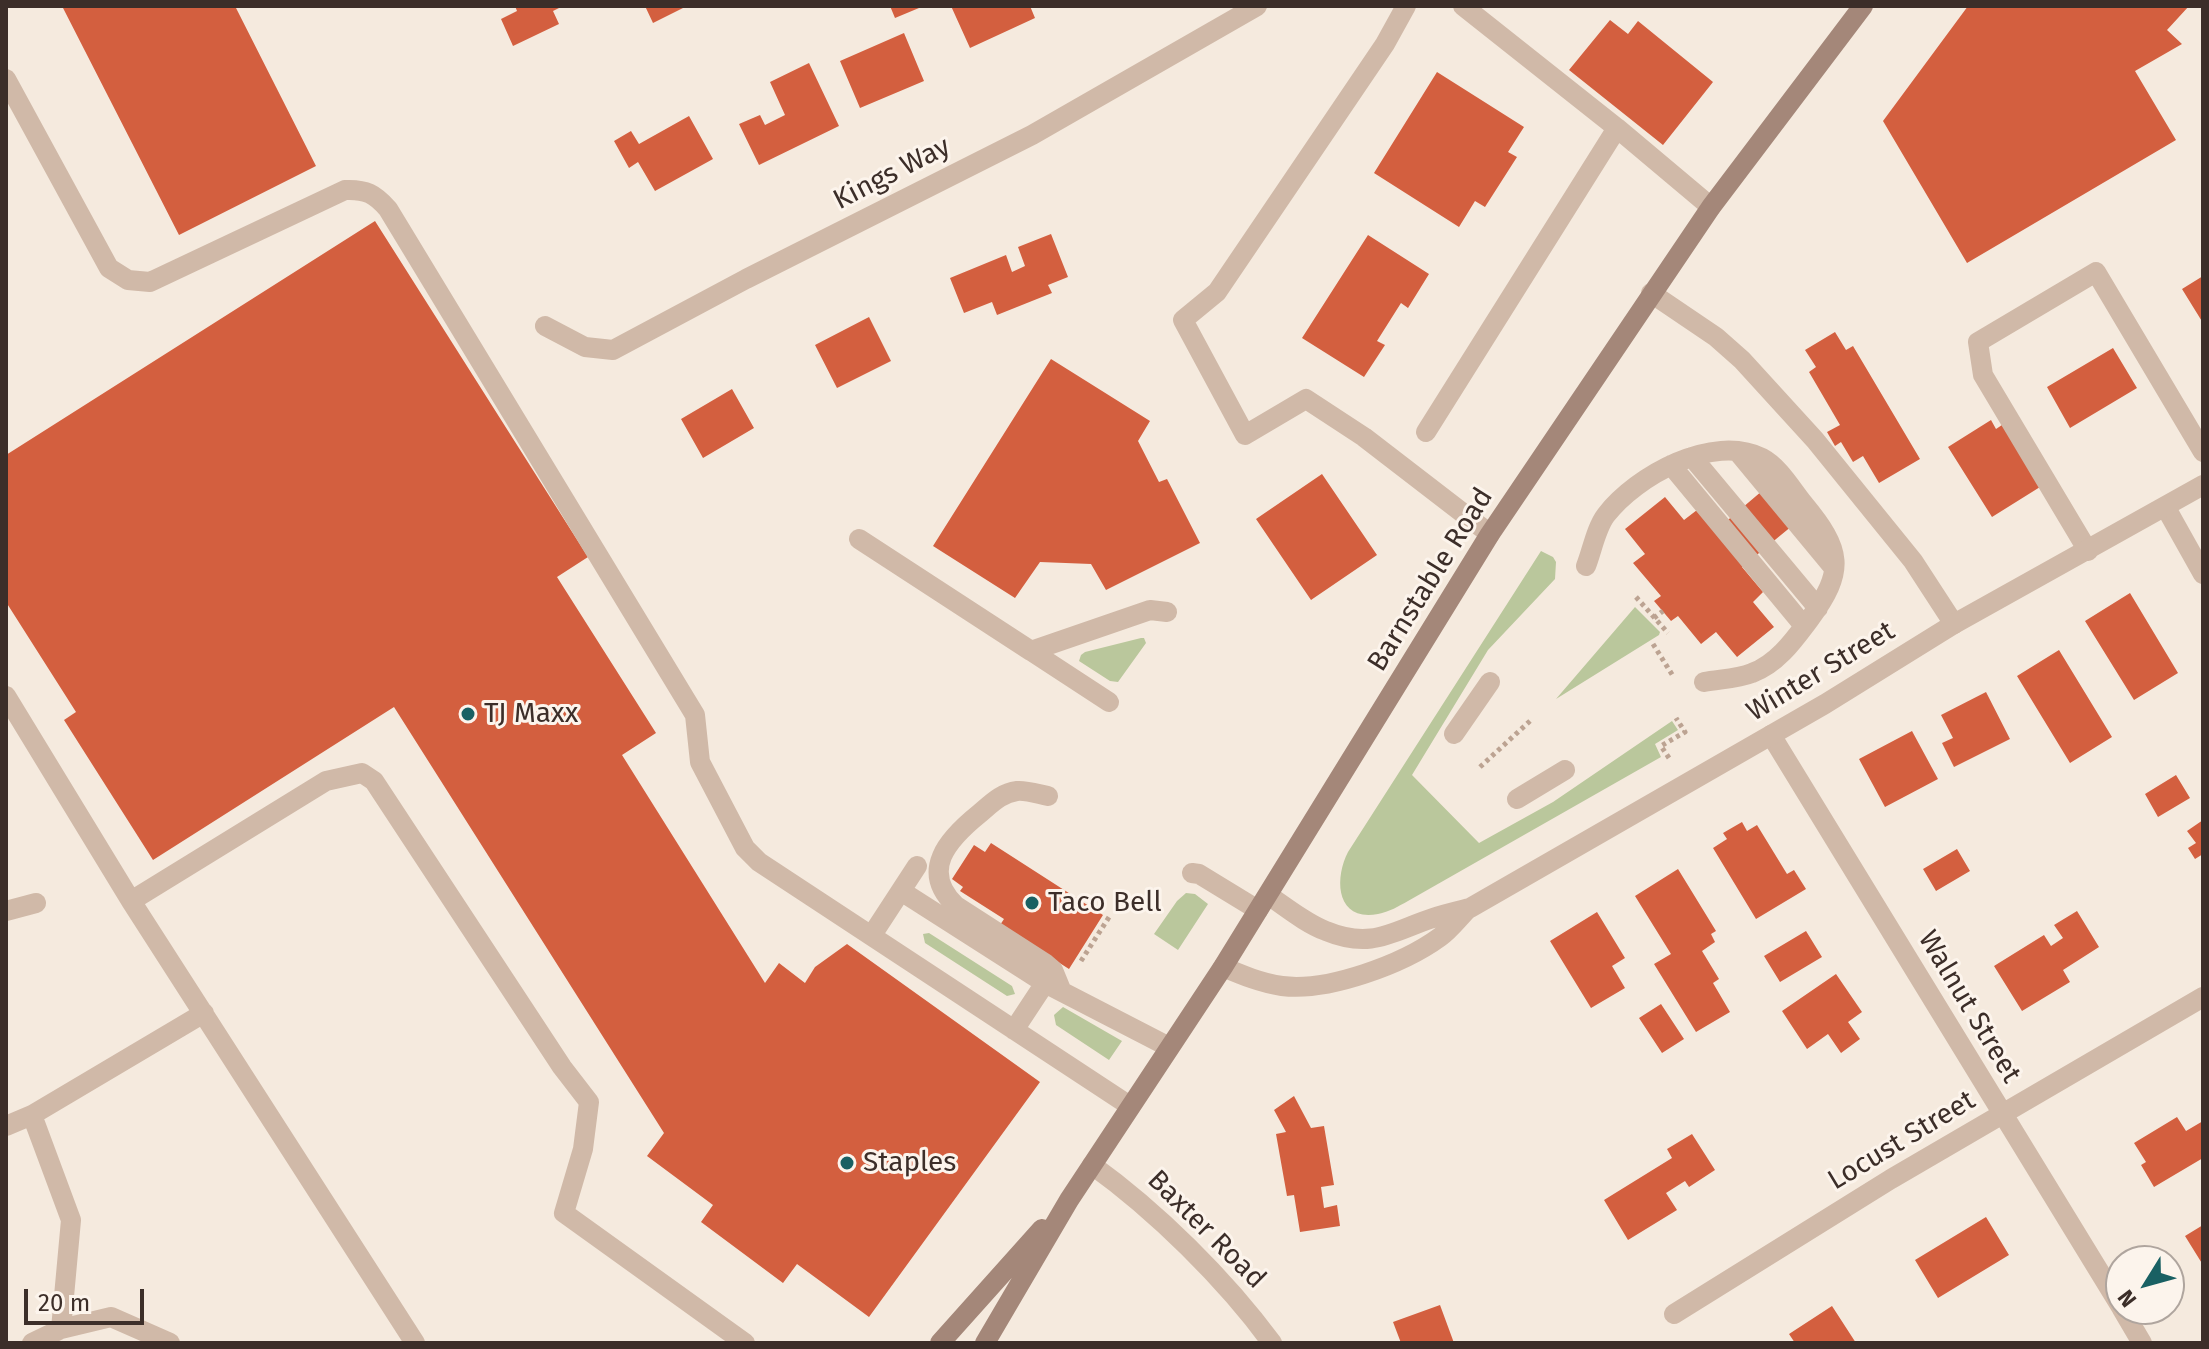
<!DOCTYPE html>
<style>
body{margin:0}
#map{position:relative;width:2209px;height:1349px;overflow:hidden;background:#f5eade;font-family:"Fira Sans",sans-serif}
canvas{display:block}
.frame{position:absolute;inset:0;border:8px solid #3c2e29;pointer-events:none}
.north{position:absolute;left:2105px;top:1245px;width:80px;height:80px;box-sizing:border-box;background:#fcf4ec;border:2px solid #afa59e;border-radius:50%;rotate:233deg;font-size:22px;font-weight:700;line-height:32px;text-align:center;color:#3c2e29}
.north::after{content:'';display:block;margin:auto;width:28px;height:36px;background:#196063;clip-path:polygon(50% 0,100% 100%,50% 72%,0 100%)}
.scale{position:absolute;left:24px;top:1289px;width:120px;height:36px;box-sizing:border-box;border:4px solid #3c2e29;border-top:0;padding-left:10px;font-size:24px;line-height:28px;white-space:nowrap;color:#3c2e29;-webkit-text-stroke:6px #fcf4ec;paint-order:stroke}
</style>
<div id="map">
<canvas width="2209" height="1349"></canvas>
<div class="frame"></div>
<div class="north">N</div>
<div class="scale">20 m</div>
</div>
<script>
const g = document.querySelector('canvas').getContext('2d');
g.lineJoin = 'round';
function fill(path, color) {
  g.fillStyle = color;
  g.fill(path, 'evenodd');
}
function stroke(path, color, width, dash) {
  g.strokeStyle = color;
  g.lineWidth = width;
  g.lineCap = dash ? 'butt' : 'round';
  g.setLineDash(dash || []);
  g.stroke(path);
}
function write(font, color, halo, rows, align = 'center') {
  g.font = font + ' "Fira Sans",sans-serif';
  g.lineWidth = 6;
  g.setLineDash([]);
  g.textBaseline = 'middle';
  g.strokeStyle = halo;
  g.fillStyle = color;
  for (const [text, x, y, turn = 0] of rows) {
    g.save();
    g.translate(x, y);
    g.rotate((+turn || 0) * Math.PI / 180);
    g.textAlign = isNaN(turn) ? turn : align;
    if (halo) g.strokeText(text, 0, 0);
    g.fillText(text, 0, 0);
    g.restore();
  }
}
const green = new Path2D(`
 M 1541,551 L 1553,557 L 1556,562 L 1555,579 L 1488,650 L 1412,775 L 1479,843 L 1553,802 L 1672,721 L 1678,730 L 1655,744 L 1661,757 L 1408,901 C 1399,906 1389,912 1378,914 C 1336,922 1334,879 1348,852 Z
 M 1635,607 L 1660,632 L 1659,635 L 1556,699 Z
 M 1141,638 L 1144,638 L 1146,643 L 1118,682 L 1110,681 L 1079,661 L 1081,655 L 1085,652 Z
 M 1186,893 L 1195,894 L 1208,904 L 1178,950 L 1154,934 L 1177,901 Z
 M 929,933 L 1012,986 L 1015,994 L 1007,996 L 925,943 L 923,934 Z
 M 1063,1007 L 1122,1041 L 1109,1060 L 1056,1025 L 1054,1015 Z`);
const building = new Path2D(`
 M 62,6 L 235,6 L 316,166 L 179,235 Z
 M 515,6 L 563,6 L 553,11 L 559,24 L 513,46 L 501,19 L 517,11 Z
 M 645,6 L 687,6 L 653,23 Z
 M 890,6 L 918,6 L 919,8 L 895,18 Z
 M 951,6 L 1030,6 L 1035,18 L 970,48 Z
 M 1968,6 L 2189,6 L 2167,30 L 2182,44 L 2135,71 L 2176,140 L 1967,263 L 1883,121 Z
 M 1610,20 L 1628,34 L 1638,21 L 1713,82 L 1663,145 L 1569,70 Z
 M 904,33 L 924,81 L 860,108 L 840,61 Z
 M 809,63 L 839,126 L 759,165 L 739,124 L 760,115 L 765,125 L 785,115 L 770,82 Z
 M 1437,72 L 1524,127 L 1508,152 L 1517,157 L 1485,207 L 1475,201 L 1459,227 L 1374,173 Z
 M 689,116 L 713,159 L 655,191 L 638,162 L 629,168 L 614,141 L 631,131 L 639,144 Z
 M 375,221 L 588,557 L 557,577 L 656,733 L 622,755 L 765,983 L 779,963 L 805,983 L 815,967 L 847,944 L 1040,1082 L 869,1317 L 797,1264 L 783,1283 L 701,1222 L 713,1205 L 647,1156 L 664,1133 L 394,707 L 153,860 L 64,720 L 76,712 L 6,602 L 6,455 Z
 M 1051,234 L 1068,277 L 1048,285 L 1052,293 L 997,315 L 992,302 L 964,313 L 950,278 L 1006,255 L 1012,272 L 1025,266 L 1018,247 Z
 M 1368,235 L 1429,274 L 1408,308 L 1401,303 L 1377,341 L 1385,345 L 1364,377 L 1302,338 Z
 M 2203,276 L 2203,323 L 2182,289 Z
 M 869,317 L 891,361 L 837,388 L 815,345 Z
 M 1835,332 L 1846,350 L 1853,346 L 1920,459 L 1879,483 L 1863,456 L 1853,462 L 1841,442 L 1835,446 L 1827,432 L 1840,425 L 1809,372 L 1816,367 L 1805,350 Z
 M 2113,348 L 2137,388 L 2070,428 L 2047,387 Z
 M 1051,359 L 1150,421 L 1138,441 L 1159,482 L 1167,479 L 1200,543 L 1106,590 L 1091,564 L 1040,562 L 1015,598 L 933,546 Z
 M 732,389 L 754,428 L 703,458 L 681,419 Z
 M 1991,420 L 1996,429 L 2002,425 L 2040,487 L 1992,517 L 1948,447 Z
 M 1322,474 L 1377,555 L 1311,600 L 1256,519 Z
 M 1769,485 L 1798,521 L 1742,567 L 1763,592 L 1753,602 L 1774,627 L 1737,657 L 1716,632 L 1701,644 L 1678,616 L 1671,621 L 1654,601 L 1661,596 L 1633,563 L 1645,554 L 1625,529 L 1665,497 L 1684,520 L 1697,510 L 1715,531 Z
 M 2130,593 L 2178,673 L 2134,700 L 2085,621 Z
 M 2059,650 L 2112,737 L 2070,763 L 2017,676 Z
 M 1986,692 L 2010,739 L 1954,767 L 1942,743 L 1953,738 L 1941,715 Z
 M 1912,731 L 1938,779 L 1885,807 L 1859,759 Z
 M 2176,775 L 2190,798 L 2158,817 L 2145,794 Z
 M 2203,820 L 2203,854 L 2195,859 L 2188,848 L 2196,843 L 2187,831 Z
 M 1742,822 L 1747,831 L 1757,825 L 1787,874 L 1794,870 L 1806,889 L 1756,919 L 1713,848 L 1727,839 L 1723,833 Z
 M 991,843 L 1103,915 L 1069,969 L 1000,925 L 1004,919 L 960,891 L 963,887 L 952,879 L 974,845 L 985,852 Z
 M 1957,849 L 1970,871 L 1936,891 L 1923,869 Z
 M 1678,869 L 1716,931 L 1711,934 L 1715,942 L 1702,951 L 1719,979 L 1713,983 L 1730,1012 L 1696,1032 L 1654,964 L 1671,954 L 1635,896 Z
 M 2077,911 L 2099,947 L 2063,970 L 2070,982 L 2022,1011 L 1994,966 L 2044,935 L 2051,946 L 2063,938 L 2054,925 Z
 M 1597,912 L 1625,958 L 1612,966 L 1625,988 L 1591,1008 L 1550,941 Z
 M 1806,931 L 1822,957 L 1780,982 L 1764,956 Z
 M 1836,974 L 1862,1012 L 1848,1022 L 1860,1039 L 1841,1053 L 1828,1034 L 1807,1049 L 1782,1011 Z
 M 1661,1004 L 1684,1039 L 1662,1053 L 1639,1018 Z
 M 1294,1096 L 1311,1128 L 1324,1126 L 1334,1185 L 1321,1187 L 1324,1208 L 1337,1205 L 1340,1226 L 1300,1232 L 1294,1195 L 1287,1196 L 1276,1134 L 1286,1132 L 1274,1110 Z
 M 2177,1117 L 2186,1131 L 2203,1121 L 2203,1158 L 2154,1187 L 2141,1165 L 2146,1162 L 2134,1143 Z
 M 1692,1134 L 1715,1170 L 1689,1187 L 1685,1181 L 1666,1193 L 1677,1210 L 1628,1240 L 1604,1200 L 1672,1158 L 1667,1149 Z
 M 1986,1217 L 2009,1255 L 1938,1298 L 1915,1260 Z
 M 2203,1225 L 2203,1265 L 2185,1236 Z
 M 1440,1305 L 1454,1343 L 1401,1343 L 1393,1322 Z
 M 1832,1306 L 1856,1343 L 1795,1343 L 1789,1334 Z`);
const path = new Path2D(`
 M 1636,597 L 1668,633
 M 1654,618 L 1663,611
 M 1653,644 L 1673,676
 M 1669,758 L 1661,746 L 1685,732 L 1676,718
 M 1480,767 L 1530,721
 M 1081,961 L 1111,914`);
const service = new Path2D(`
 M 1406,6 L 1385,44 L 1217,292 L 1183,320 L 1245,435 L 1306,399 L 1364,437 L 1490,534
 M 6,79 L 109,268 L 128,280 L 150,282 L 345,190 C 366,189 375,194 388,209 L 695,715 L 700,762 L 745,848 L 759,862 L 1130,1106
 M 1617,128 L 1711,207
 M 1651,293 L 1716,337 L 1742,360 L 1815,440 L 1913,561 L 1954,624
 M 1426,432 L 1617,128 L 1463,6
 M 1738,452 L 1834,568
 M 1692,457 L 1818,608
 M 1671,465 L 1804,626
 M 859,539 L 1031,651
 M 2088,551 L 1983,375 L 1978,342 L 2096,272 L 2203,452
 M 1586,566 C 1592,551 1596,528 1606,515 C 1636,476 1713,433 1762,458 C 1779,467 1791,488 1803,503 C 1842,550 1846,570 1809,620 C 1794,640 1777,664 1752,673 C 1737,679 1719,679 1704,682
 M 6,696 L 131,901 L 415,1343
 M 1109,702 L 1031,651 L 1150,610 L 1167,612
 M 1454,734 L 1490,682
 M 1048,796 C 1038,794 1026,790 1017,791 C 1001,793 991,804 979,814 C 948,839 919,871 956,906 L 1046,964 L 1053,970 L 1062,992
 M 1517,799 L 1565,770
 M 1192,873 L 1199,874 L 1258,910
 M 901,891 L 1045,983 L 1169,1047
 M 131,901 L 326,781 L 362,773 L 374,781 L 562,1067 L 589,1102 L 583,1149 L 564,1213 L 745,1343
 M 6,911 L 36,903
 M 872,935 L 917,866
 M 1014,1030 L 1045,983
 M 32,1115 L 71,1220 L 61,1329
 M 6,1126 L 32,1115 L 204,1013
 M 32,1343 L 61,1329 L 111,1317 L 170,1343`);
const minor = new Path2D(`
 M 545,326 L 585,347 L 613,350 L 746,279 L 1032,135 L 1257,6
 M 2166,508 L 2203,574
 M 1771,735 L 2121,1307
 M 1092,1165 C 1156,1211 1225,1279 1272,1343
 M 2122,1309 L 2142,1343
 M 1674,1314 L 1891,1179 L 2203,997`);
const tertiary = new Path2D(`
 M 1268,895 C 1286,907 1305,923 1326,931 C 1372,950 1393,931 1433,918 C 1445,914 1458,911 1470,908 L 1825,704 L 1954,624 L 2203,485
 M 1223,967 C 1242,975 1261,983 1282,986 C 1328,992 1403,964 1440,937 C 1450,930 1458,919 1467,910`);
const secondary = new Path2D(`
 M 940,1343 L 1042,1229
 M 985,1343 L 1069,1200 L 1223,967 L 1490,534 L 1711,207 L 1863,6`);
const markers = [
 [468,714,8,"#196063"],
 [1032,903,8,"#196063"],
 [847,1163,8,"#196063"]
];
const streetNames = [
 ["Kings Way",892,174,-27],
 ["Barnstable Road",1431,580,-58],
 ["Winter Street",1821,672,-31],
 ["Walnut Street",1969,1007,59],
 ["Locust Street",1902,1141,-31],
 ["Baxter Road",1206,1230,45]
];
const poiNames = [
 ["TJ Maxx",484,714],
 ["Taco Bell",1048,903],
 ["Staples",863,1163]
];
fill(green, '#bac79c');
fill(building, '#d35f3f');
stroke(path, '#bca392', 5, [4, 4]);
stroke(service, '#d0b9a8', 20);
stroke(minor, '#d0b9a8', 20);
stroke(tertiary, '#d0b9a8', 20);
stroke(secondary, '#a48779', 20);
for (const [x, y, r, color] of markers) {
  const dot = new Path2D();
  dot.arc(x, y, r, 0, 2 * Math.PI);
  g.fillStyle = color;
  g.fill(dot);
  stroke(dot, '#fcf4ec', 3);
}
write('28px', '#3c2e29', '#fcf4ec', streetNames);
write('28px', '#3c2e29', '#fcf4ec', poiNames, 'left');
</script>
